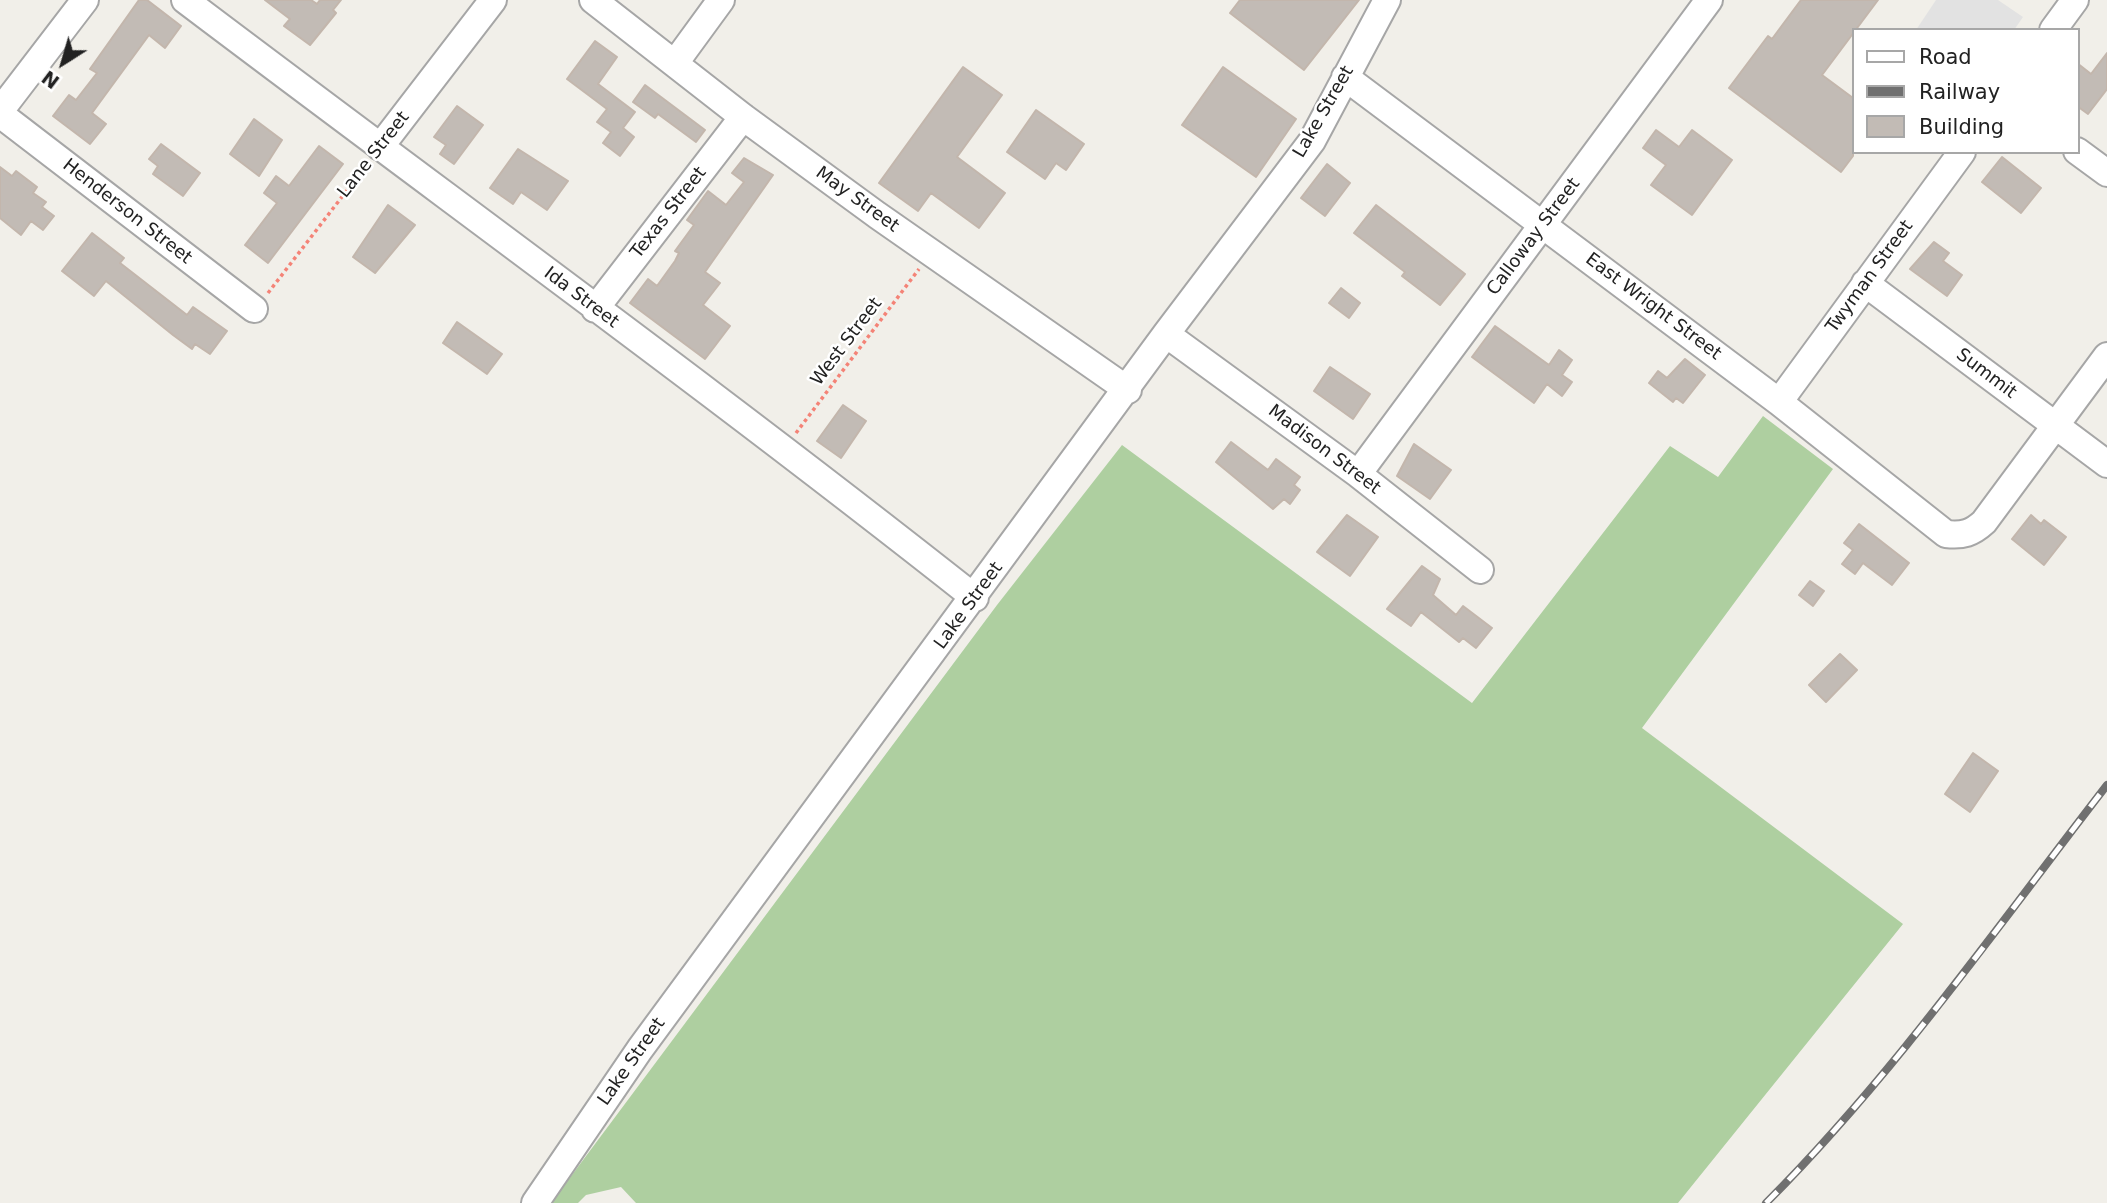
<!DOCTYPE html>
<style>
body{margin:0}
#map{position:relative;width:2107px;height:1203px;overflow:hidden;background:#f1efe9;font-family:"DejaVu Sans",sans-serif}
canvas{display:block}
.legend{position:absolute;left:1852px;top:28px;width:228px;height:126px;box-sizing:border-box;background:#fff;border:2px solid #a7a7a7;margin:0;padding:9px 12px;list-style:none;font-size:21px;color:#222}
.legend li{display:flex;align-items:center;gap:14px;height:35px}
.legend b{width:35px;border:2px solid #a7a7a7}
.north{position:absolute;left:28px;top:28px;width:70px;height:70px;-webkit-text-stroke:5px #fff;paint-order:stroke;rotate:217deg;font-size:19px;font-weight:700;line-height:28px;text-align:center;color:#222}
.north::after{content:'';display:block;margin:auto;width:24px;height:32px;background:#222;clip-path:polygon(50% 0,100% 100%,50% 72%,0 100%)}
</style>
<div id="map">
<canvas width="2107" height="1203"></canvas>
<ul class="legend">
<li><b style="height:9px;background:#fff"></b>Road</li>
<li><b style="height:9px;background:#707070"></b>Railway</li>
<li><b style="height:19px;background:#c2bbb5"></b>Building</li>
</ul>
<div class="north">N</div>
</div>
<script>
const g = document.querySelector('canvas').getContext('2d');
g.lineJoin = 'round';
function fill(path, color) {
  g.fillStyle = color;
  g.fill(path, 'evenodd');
}
function stroke(path, color, width, dash) {
  g.strokeStyle = color;
  g.lineWidth = width;
  g.lineCap = dash ? 'butt' : 'round';
  g.setLineDash(dash || []);
  g.stroke(path);
}
function write(font, color, halo, rows, align = 'center') {
  g.font = font + ' "DejaVu Sans",sans-serif';
  g.lineWidth = 5;
  g.setLineDash([]);
  g.textBaseline = 'middle';
  g.strokeStyle = halo;
  g.fillStyle = color;
  for (const [text, x, y, turn = 0] of rows) {
    g.save();
    g.translate(x, y);
    g.rotate((+turn || 0) * Math.PI / 180);
    g.textAlign = isNaN(turn) ? turn : align;
    if (halo) g.strokeText(text, 0, 0);
    g.fillText(text, 0, 0);
    g.restore();
  }
}
const forest = new Path2D(`
 M 1763,416 L 1833,469 L 1642,728 L 1903,924 L 1678,1203 L 636,1203 L 621,1187 L 586,1195 L 578,1203 L 551,1203 L 997,605 L 1122,445 L 1472,703 L 1670,446 L 1718,477 Z`);
const parking = new Path2D(`
 M 1936,0 L 1998,0 L 2023,17 L 2014,30 L 1916,30 Z`);
const building = new Path2D(`
 M 139,0 L 147,0 L 181,26 L 165,48 L 149,35 L 92,113 L 106,124 L 90,144 L 53,116 L 69,95 L 76,100 L 97,73 L 90,69 Z
 M 265,0 L 311,0 L 317,4 L 320,0 L 341,0 L 333,10 L 336,13 L 310,45 L 284,26 L 290,19 Z
 M 1240,0 L 1359,0 L 1304,70 L 1230,13 Z
 M 1801,0 L 1878,0 L 1822,75 L 1853,98 L 1853,156 L 1841,172 L 1729,88 L 1768,36 L 1772,39 Z
 M 595,41 L 617,57 L 598,84 L 635,112 L 623,128 L 634,137 L 620,156 L 603,143 L 611,132 L 597,122 L 607,109 L 567,79 Z
 M 2107,53 L 2107,89 L 2088,114 L 2077,106 L 2077,63 L 2091,74 Z
 M 963,67 L 1002,95 L 957,157 L 1005,193 L 979,228 L 931,193 L 918,211 L 879,183 Z
 M 1223,67 L 1296,119 L 1256,177 L 1182,125 Z
 M 645,85 L 705,130 L 696,142 L 658,114 L 655,118 L 633,102 Z
 M 457,106 L 483,125 L 454,164 L 440,154 L 446,145 L 434,137 Z
 M 1036,110 L 1084,144 L 1066,170 L 1056,163 L 1045,179 L 1007,152 Z
 M 254,119 L 282,140 L 259,176 L 230,154 Z
 M 1656,130 L 1679,147 L 1692,130 L 1732,160 L 1692,215 L 1651,185 L 1666,165 L 1643,148 Z
 M 161,144 L 200,173 L 183,196 L 153,174 L 158,166 L 149,159 Z
 M 319,146 L 343,164 L 268,263 L 245,245 L 277,203 L 264,193 L 276,176 L 289,186 Z
 M 518,149 L 568,181 L 547,210 L 521,192 L 513,204 L 490,188 Z
 M 2002,157 L 2041,188 L 2021,213 L 1982,182 Z
 M 744,158 L 773,175 L 705,272 L 720,283 L 703,305 L 730,326 L 705,359 L 630,303 L 648,279 L 657,286 L 675,261 L 679,253 L 675,251 L 694,225 L 687,220 L 708,191 L 726,205 L 744,182 L 732,173 Z
 M 1327,164 L 1350,183 L 1325,216 L 1301,198 Z
 M 0,167 L 12,176 L 16,171 L 37,187 L 33,193 L 46,202 L 42,207 L 54,216 L 43,230 L 31,221 L 21,235 L 0,218 Z
 M 388,205 L 415,225 L 375,273 L 353,257 Z
 M 1376,205 L 1465,274 L 1440,305 L 1402,276 L 1405,272 L 1354,233 Z
 M 92,233 L 124,258 L 120,263 L 187,315 L 193,307 L 227,331 L 210,354 L 195,344 L 192,349 L 173,335 L 106,281 L 94,296 L 62,271 Z
 M 1934,242 L 1949,253 L 1943,261 L 1962,275 L 1947,296 L 1910,269 Z
 M 1341,288 L 1360,303 L 1349,318 L 1329,303 Z
 M 457,322 L 502,354 L 487,374 L 443,343 Z
 M 1495,326 L 1549,365 L 1559,350 L 1572,360 L 1562,375 L 1572,382 L 1562,396 L 1547,384 L 1534,403 L 1472,357 Z
 M 1685,359 L 1705,375 L 1683,403 L 1676,398 L 1673,402 L 1649,383 L 1658,371 L 1667,378 Z
 M 1330,367 L 1370,394 L 1353,419 L 1314,391 Z
 M 843,405 L 866,421 L 841,458 L 817,441 Z
 M 1231,442 L 1268,470 L 1276,459 L 1300,477 L 1294,485 L 1300,490 L 1290,504 L 1284,499 L 1273,509 L 1216,462 Z
 M 1414,444 L 1451,470 L 1430,499 L 1397,476 Z
 M 1347,515 L 1378,537 L 1350,576 L 1317,552 Z
 M 2031,515 L 2041,524 L 2044,520 L 2066,537 L 2044,565 L 2012,539 Z
 M 1859,524 L 1909,563 L 1892,585 L 1863,563 L 1855,574 L 1842,564 L 1853,550 L 1844,543 Z
 M 1422,566 L 1440,579 L 1433,595 L 1456,615 L 1463,606 L 1492,628 L 1476,648 L 1463,638 L 1459,642 L 1421,612 L 1411,626 L 1387,609 Z
 M 1810,581 L 1824,591 L 1813,606 L 1799,595 Z
 M 1840,654 L 1857,670 L 1826,702 L 1809,685 Z
 M 1973,753 L 1998,771 L 1970,812 L 1945,794 Z`);
const path = new Path2D(`
 M 268,293 L 368,163
 M 796,433 L 919,269`);
const minor = new Path2D(`
 M 185,0 C 448,199 716,393 975,598
 M 593,0 L 743,117 L 877,215 L 1128,390
 M 2053,30 L 2075,0
 M 675,63 L 721,0
 M 1345,77 L 1779,402 L 1946,534 C 1963,536 1972,533 1984,522 L 2107,356
 M 0,111 L 85,0
 M 0,114 L 254,309
 M 380,147 L 493,0
 M 2077,151 L 2107,173
 M 1865,283 L 2107,464
 M 595,309 L 743,117
 M 1166,334 L 1358,474 L 1480,570
 M 1779,402 L 1962,152
 M 1358,474 L 1709,0
 M 535,1203 L 640,1049 L 1166,334 L 1312,141 L 1387,0`);
const rail = new Path2D(`
 M 1766,1203 C 1893,1076 1997,927 2107,785`);
const streetNames = [
 ["Lake Street",1324,112,-60],
 ["Lane Street",374,155,-52],
 ["May Street",857,200,36],
 ["Henderson Street",127,212,38],
 ["Texas Street",669,213,-52],
 ["Calloway Street",1534,237,-53],
 ["Twyman Street",1870,277,-54],
 ["Ida Street",581,298,37],
 ["East Wright Street",1653,307,37],
 ["West Street",847,342,-53],
 ["Summit",1986,374,37],
 ["Madison Street",1324,450,37],
 ["Lake Street",969,606,-54],
 ["Lake Street",632,1062,-55]
];
fill(forest, '#aecfa0');
fill(parking, '#e2e2e2');
fill(building, '#c2bbb5');
stroke(building, '#c3b6ac', 2);
stroke(minor, '#a6a6a6', 30);
stroke(path, '#f48377', 3.5, [3.5, 3.5]);
stroke(minor, '#fff', 26);
stroke(rail, '#707070', 8);
stroke(rail, '#fff', 5, [16]);
write('18px', '#222', '#fff', streetNames);
</script>
